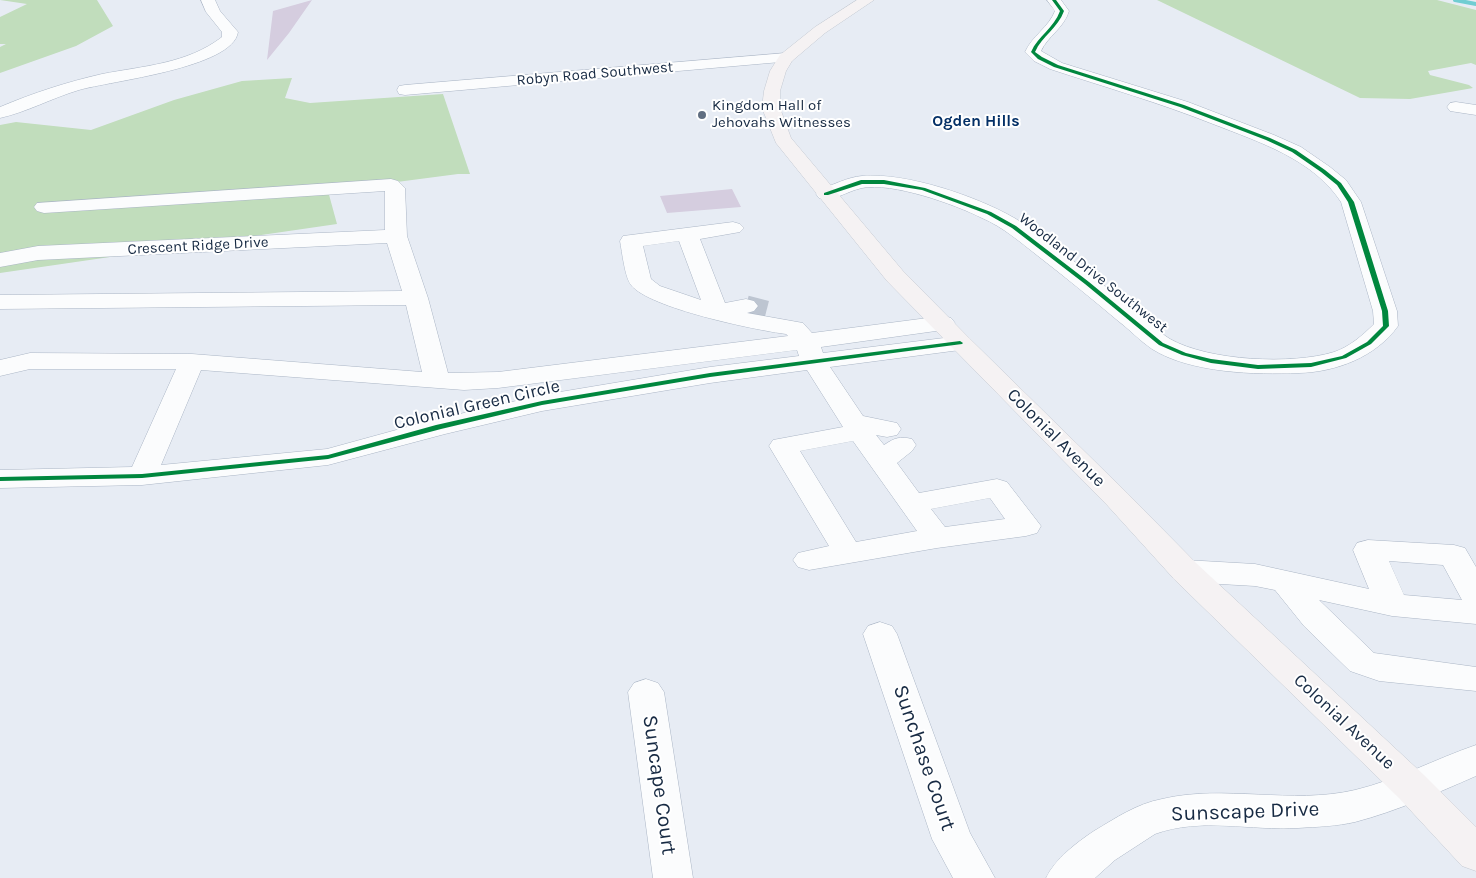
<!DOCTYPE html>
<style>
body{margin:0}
canvas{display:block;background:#e7ecf4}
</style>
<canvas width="1476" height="878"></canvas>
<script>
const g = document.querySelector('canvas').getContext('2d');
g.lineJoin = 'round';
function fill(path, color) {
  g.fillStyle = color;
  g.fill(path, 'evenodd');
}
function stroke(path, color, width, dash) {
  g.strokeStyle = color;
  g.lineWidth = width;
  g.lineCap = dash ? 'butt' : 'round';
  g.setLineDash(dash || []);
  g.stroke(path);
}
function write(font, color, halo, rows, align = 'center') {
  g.font = font + ' Karla,sans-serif';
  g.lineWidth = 4;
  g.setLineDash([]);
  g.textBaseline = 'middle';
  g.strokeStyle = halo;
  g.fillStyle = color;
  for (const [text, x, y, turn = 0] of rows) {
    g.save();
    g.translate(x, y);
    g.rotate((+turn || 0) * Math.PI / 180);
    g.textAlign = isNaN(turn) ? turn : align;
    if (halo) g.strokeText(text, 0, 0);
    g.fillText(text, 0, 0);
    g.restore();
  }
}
const green = new Path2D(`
 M 0,0 L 97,0 L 113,26 L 76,46 L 0,73 L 0,47 L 6,44 L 0,44 L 0,17 L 27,4 Z
 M 1157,0 L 1437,0 L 1476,10 L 1476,65 L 1471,63 L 1428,71 L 1430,75 L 1469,85 L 1473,88 L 1410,99 L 1360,98 Z
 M 292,78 L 285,98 L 310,103 L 443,94 L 470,174 L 458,174 L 328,191 L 337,224 L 0,273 L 0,125 L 16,122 L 91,130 L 174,100 L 242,81 Z`);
const stream = new Path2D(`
 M 1455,0 L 1476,4`);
const building = new Path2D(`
 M 312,0 L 289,33 L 267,60 L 273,11 Z
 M 732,189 L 741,207 L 667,213 L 660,196 Z`);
const minorTunnel = new Path2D(`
 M 746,306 L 773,313`);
const minor = new Path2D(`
 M 201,0 L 215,0 L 220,11 L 238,32 C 233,68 110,81 79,90 C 52,98 27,112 0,118 L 0,107 C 33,93 67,82 102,74 C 143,66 187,64 222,37 L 222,32 L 206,12 Z
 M 1047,0 L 1061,0 L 1069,11 C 1064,28 1048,36 1041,51 L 1062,63 L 1188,102 L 1274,135 L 1301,147 L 1330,167 L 1346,180 L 1361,202 L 1397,311 L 1398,326 C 1376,357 1336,372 1299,373 C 1256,375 1190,373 1152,349 C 1140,341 1129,329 1117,320 C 1091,298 1065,277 1038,256 C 1020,242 1003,227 982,218 C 954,204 892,182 862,188 C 847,191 834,202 819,198 L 816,194 L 819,190 C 833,185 848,177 862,176 C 907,172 983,198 1021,222 C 1049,240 1076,263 1102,284 C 1118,297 1134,310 1150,322 C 1156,328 1163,335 1170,339 C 1209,361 1292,365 1334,352 C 1349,347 1362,336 1374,324 L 1373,311 L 1341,202 C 1313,159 1259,142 1213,124 C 1160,103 1105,87 1050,69 L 1034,61 L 1025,52 C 1032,36 1049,27 1055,11 Z
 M 786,53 L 792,55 L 794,58 L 792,61 L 405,95 L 399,94 L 397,90 L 399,86 L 405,85 Z
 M 1456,102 L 1476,105 L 1476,115 L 1450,111 L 1447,107 L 1450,103 Z
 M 391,179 L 398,181 L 405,188 L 407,236 L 428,298 L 448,373 L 498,372 L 788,336 L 786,334 C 755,330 649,308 631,285 C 625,278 622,252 620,241 L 623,236 L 733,222 L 740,224 L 744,228 L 740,232 L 700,239 L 725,303 L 746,299 L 754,301 L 758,306 L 754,311 L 747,313 L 803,323 L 812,333 L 943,316 L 951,318 L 955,323 L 951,328 L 943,330 L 821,347 L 823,353 L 960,336 L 969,338 L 972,343 L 969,348 L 960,350 L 830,367 L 863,416 L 897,423 L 901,429 L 897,435 L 887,437 L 876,435 L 884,445 C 894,438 900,436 912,439 L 916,445 L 912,451 L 897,463 L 919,493 L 997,479 L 1007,482 L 1041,526 L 1037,533 L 1026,536 L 937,548 L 809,570 L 798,567 L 793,560 L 798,553 L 829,546 L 769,446 L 773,440 L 843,427 L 807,370 L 710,383 L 542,411 L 445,434 L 328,465 L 142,485 L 0,488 L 0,470 L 132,467 L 176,369 L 30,369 L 0,376 L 0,360 L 30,353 L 192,354 L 422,372 L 406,305 L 0,309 L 0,295 L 402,291 L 387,243 L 38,260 L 0,267 L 0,253 L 38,246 L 385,230 L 385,191 L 44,213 L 37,211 L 34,207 L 37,203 ZM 679,241 L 701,300 L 660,286 L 651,279 L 643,246 ZM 797,350 L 799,356 L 710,367 L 542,395 L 429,421 L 327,449 L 161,465 L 201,370 L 464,390 L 498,388 ZM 853,441 L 917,531 L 856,542 L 800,451 ZM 990,498 L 1005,519 L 945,527 L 931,509 Z
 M 1368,540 L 1454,545 L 1465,548 L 1476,567 L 1476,624 L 1392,616 L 1319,600 L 1374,653 L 1476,667 L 1476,691 L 1379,681 L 1350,671 L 1304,626 L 1275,590 L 1255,586 L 1185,582 L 1174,579 L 1169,571 L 1174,563 L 1185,560 L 1255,564 L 1369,589 L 1353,550 L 1357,543 ZM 1389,561 L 1443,565 L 1462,600 L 1404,595 Z
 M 880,622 L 892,626 L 897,634 L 970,833 L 995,878 L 953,878 L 932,839 L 863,634 L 868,626 Z
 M 646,679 L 658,683 L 664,692 L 693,878 L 653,878 L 628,692 L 634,683 Z
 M 1476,745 L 1476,776 C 1437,793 1397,811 1355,822 C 1338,826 1316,827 1298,828 C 1251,831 1201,817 1155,834 L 1115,860 L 1095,878 L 1046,878 C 1055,859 1076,843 1094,831 C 1116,818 1136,804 1162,799 C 1225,784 1291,805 1355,790 C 1397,780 1435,759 1476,745 Z`);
const major = new Path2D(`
 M 857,0 L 874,0 L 825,33 L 792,61 L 786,71 L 780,91 L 780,108 L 791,138 L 903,271 L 969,338 L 1127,493 L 1196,563 L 1425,776 L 1476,827 L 1476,871 L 1462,866 L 1399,798 L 1174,579 L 1107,505 L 887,281 L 776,143 L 762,108 L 764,91 L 770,71 L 780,55 L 815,27 Z`);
const cycleway = new Path2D(`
 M 1052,0 L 1056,0 L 1064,11 C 1058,28 1042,36 1035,52 L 1042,57 L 1058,65 L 1184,105 L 1270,138 L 1296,150 L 1325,170 L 1341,183 L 1354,202 L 1388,311 L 1389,326 L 1371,344 L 1346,358 L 1311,367 L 1258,369 L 1211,363 L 1182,355 L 1159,345 L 1085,284 L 1012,228 L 987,214 L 922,190 L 884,184 L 862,184 L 828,195 L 824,195 L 824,193 L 861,180 L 884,180 L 925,188 L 991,212 L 1016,226 L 1089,282 L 1163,343 L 1186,353 L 1211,359 L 1258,365 L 1311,363 L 1342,356 L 1367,342 L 1383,326 L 1382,311 L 1348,202 L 1337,185 L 1321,172 L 1292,152 L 1266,140 L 1180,107 L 1054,67 L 1038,59 L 1031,52 C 1038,36 1054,28 1060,11 Z
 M 960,341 L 963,343 L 962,344 L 710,377 L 542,405 L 441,429 L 328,459 L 142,478 L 0,481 L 0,477 L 142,474 L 328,455 L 436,425 L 542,401 L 710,373 Z`);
const markers = [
 [702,115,5,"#606e81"]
];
const farStreetnames = [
 ["Robyn Road Southwest",595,74,-5],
 ["Crescent Ridge Drive",198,246,-3],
 ["Woodland Drive Southwest",1093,273,38]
];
const farPoinames = [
 ["Kingdom Hall of",712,106],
 ["Jehovahs Witnesses",712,123]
];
const farNeighbourhoodnames = [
 ["Ogden Hills",976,121]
];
const streetNames = [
 ["Colonial Green Circle",477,405,-13],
 ["Colonial Avenue",1056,438,45],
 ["Colonial Avenue",1344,722,43]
];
const nearStreetnames = [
 ["Sunchase Court",924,758,71],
 ["Suncape Court",659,785,82],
 ["Sunscape Drive",1245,812,-2]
];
fill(green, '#c1ddbc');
stroke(stream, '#70cdd2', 4);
fill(building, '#d5cddf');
stroke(minorTunnel, '#bdc5d1', 21, [21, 11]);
stroke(minor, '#aab5c5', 1);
stroke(major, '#c3c9d2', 1);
fill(minor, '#fbfcfd');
fill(major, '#f5f2f3');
fill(cycleway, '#00873e');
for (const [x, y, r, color] of markers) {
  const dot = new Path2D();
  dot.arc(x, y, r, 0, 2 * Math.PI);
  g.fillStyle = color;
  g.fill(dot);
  stroke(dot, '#fff', 2);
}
write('15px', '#172a43', '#fff', farStreetnames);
write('15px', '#172a43', '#fff', farPoinames, 'left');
write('bold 16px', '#032f66', '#fff', farNeighbourhoodnames);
write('18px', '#172a43', '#fff', streetNames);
write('21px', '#172a43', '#fff', nearStreetnames);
</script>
